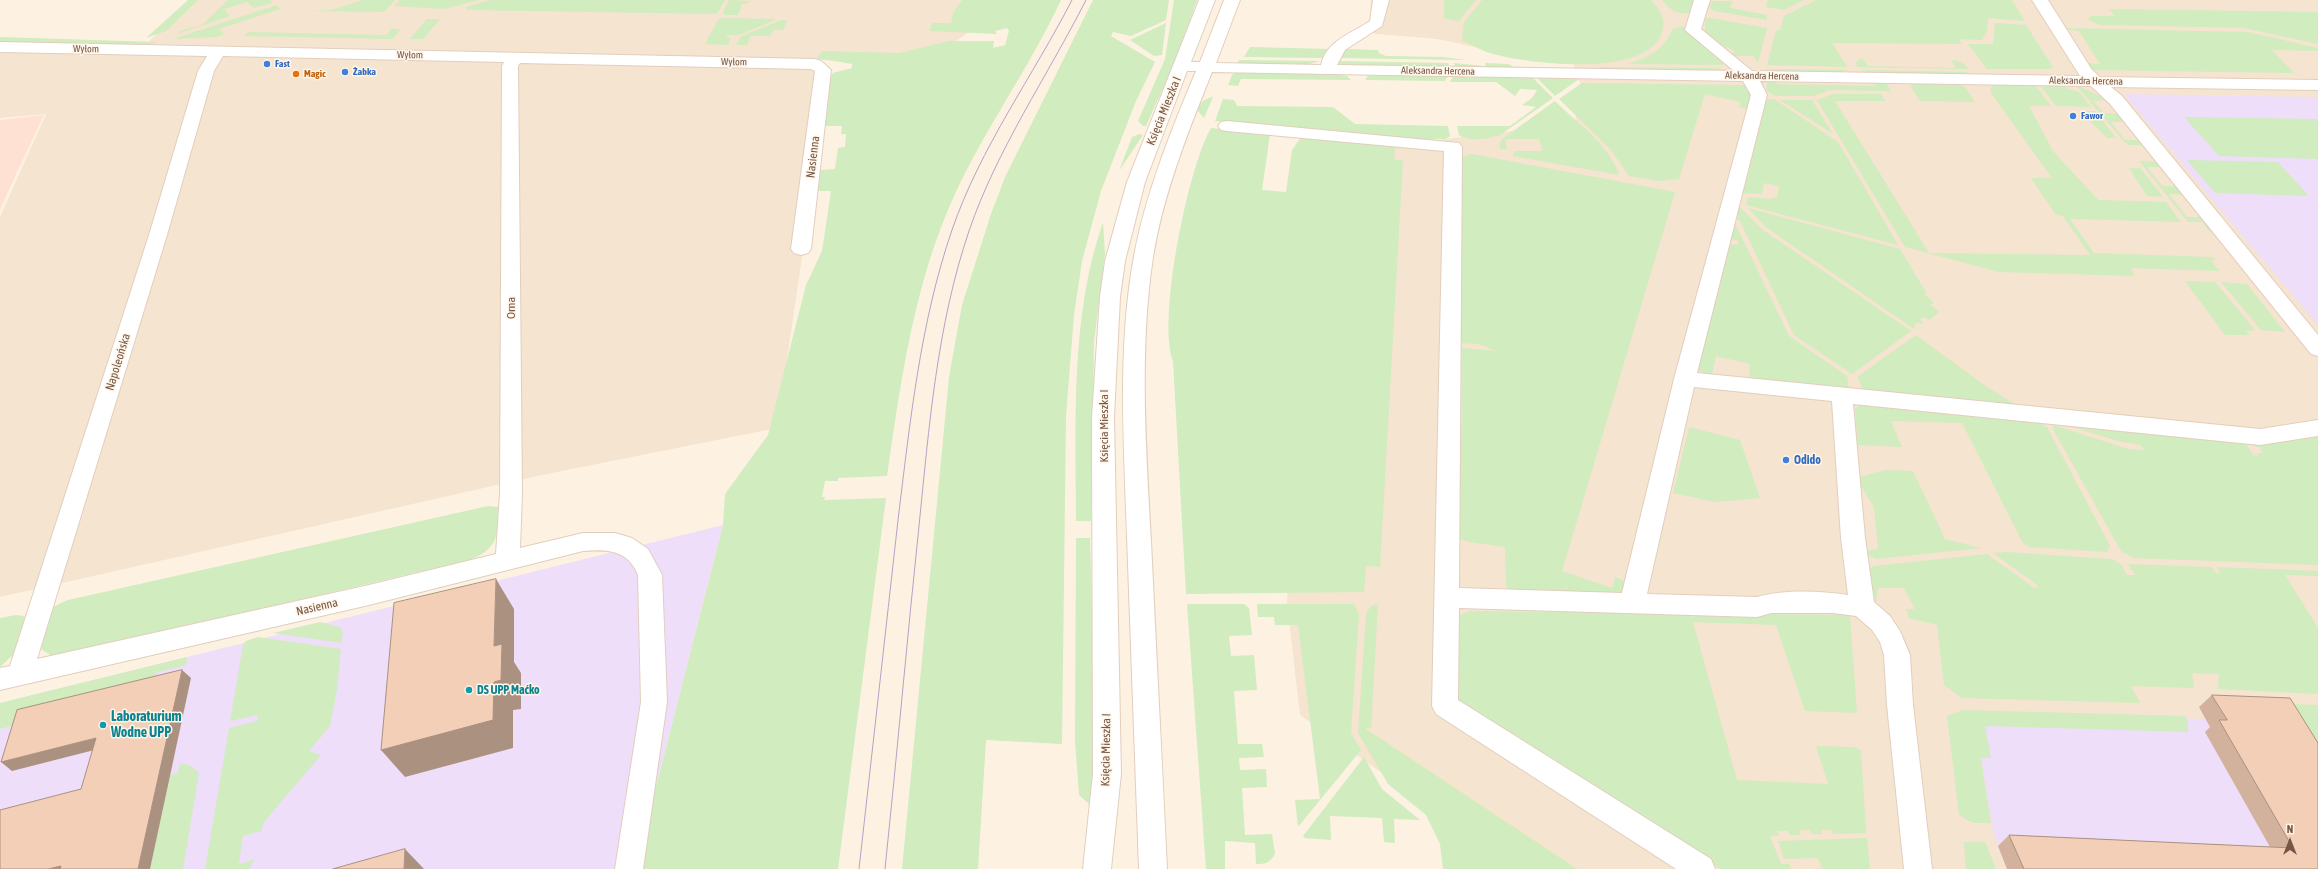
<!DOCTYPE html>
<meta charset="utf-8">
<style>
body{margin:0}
#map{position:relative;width:2318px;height:869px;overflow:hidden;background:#fdf2e1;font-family:"Asap Condensed",sans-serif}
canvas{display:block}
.north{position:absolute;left:2270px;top:821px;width:40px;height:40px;-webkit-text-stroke:3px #fff6e9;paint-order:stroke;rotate:0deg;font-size:11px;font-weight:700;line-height:16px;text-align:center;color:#765747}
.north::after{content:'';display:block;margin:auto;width:14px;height:18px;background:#765747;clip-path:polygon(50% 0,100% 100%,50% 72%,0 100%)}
</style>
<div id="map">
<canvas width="2318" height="869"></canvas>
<div class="north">N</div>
</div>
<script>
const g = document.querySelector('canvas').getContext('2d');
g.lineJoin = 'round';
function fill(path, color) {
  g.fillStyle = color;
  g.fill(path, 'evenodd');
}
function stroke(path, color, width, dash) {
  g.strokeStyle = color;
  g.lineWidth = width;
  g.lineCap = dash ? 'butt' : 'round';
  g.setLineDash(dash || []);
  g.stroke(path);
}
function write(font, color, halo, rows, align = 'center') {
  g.font = font + ' "Asap Condensed",sans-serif';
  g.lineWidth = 3;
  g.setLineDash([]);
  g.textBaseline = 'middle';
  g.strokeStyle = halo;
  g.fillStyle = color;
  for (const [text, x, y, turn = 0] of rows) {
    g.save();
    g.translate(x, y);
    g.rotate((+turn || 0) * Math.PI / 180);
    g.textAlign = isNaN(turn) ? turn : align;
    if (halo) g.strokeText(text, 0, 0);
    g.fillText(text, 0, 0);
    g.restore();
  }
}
const residential = new Path2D(`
 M 194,0 L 978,0 L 974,28 L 936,56 L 857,61 L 146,44 Z
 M 1371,0 L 2318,0 L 2318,869 L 1518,869 L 1300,715 L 1287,603 L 1303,343 L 1302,129 L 1439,140 L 1575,123 L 1580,83 L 1572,60 L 1494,51 L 1437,39 L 1376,34 L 1369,31 Z
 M 0,51 L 830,66 L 777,428 L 537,476 L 0,597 L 0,217 L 46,114 L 0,118 Z`);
const commercial = new Path2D(`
 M 44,115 L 18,170 L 0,210 L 0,120 Z`);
const education = new Path2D(`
 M 2124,94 L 2318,97 L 2318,325 L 2209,196 Z
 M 723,525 L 635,869 L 0,869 L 0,703 Z
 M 2318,705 L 2318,869 L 2007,869 L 1993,831 L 1974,713 L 2205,719 L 2199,707 L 2275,710 Z`);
const green = new Path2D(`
 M 188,0 L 198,0 L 166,31 L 146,38 Z
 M 228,0 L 271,0 L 272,3 L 254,8 L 247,2 L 224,9 L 230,16 L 177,34 L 180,31 L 202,25 Z
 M 362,0 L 395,0 L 384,12 L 311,11 L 332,10 Z
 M 400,0 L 479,0 L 444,9 L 394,6 Z
 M 489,0 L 725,0 L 718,12 L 715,14 L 467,10 L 466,7 Z
 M 729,0 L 749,1 L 747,4 L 742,4 L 738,15 L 724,15 L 723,12 Z
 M 962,0 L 1061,0 C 1030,67 986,127 955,194 C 914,283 901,380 887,476 L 838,478 L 838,481 L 825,481 L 822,497 L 825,497 L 824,500 L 886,498 L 838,869 L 635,869 L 723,525 L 725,494 L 768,435 L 806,285 L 822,251 L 831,191 L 818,191 L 820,170 L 835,169 L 838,148 L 845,147 L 846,134 L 841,134 L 842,126 L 826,126 L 826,122 L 824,121 L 828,84 L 833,73 L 852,68 L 852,64 L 817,58 L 822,51 L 899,53 L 949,41 L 994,41 L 993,48 L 1005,45 L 1009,31 L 1007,28 L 995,31 L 997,34 L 930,31 L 932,23 L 951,23 L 953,13 Z
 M 1093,0 L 1169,0 L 1166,20 L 1131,36 L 1113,32 L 1111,36 L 1155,62 L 1136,101 L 1101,191 L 1082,261 L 1074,315 L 1066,417 L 1062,744 L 986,740 L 978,869 L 902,869 L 949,377 L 962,305 L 991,214 L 1005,177 Z
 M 1174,0 L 1197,0 L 1177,57 L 1146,126 L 1143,126 L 1138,121 L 1165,59 Z
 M 1444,0 L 1476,0 L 1459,21 L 1444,19 Z
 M 1482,0 L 1651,0 C 1661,11 1667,21 1661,35 C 1643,78 1526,64 1490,53 C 1481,51 1472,44 1462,41 L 1464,22 Z
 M 1662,0 L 1696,0 L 1691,12 C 1679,16 1670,10 1662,0 Z
 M 1768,0 L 1804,0 L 1784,10 L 1766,7 Z
 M 1816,0 L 2012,0 L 2025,21 L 1988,18 L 1987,31 L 1982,40 L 1959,39 L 1962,44 L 1832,43 L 1847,67 L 1767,65 L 1776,30 L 1780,30 L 1784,16 Z
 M 1712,1 L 1732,1 L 1730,8 L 1767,15 L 1767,20 L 1714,11 L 1709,7 Z
 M 277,5 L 280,9 L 219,29 L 224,34 L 215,37 L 173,39 Z
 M 2109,9 L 2318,12 L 2318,44 L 2244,28 L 2100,25 L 2087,19 L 2092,16 L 2115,16 Z
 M 722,18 L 777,19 L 739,35 L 728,35 L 726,38 L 731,38 L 728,45 L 705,44 L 718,20 Z
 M 1710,18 L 1767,28 L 1758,63 L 1754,56 L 1735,56 L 1739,62 L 1729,55 L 1735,52 L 1728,47 L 1721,48 L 1705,34 L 1705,19 Z
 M 427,19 L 440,19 L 423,39 L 410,39 Z
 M 781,20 L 787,20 L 783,30 L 774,30 L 770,36 L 751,36 L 747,45 L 736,45 L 740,37 Z
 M 1166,23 L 1162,55 L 1154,56 L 1130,40 Z
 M 1995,23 L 2026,25 L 2053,67 L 2050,69 L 1987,69 L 1968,44 L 1993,44 Z
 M 1682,26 L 1720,56 L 1723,65 L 1628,64 C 1649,56 1663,52 1672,30 Z
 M 392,28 L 400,30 L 393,39 L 243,36 L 248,32 L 387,35 Z
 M 2063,28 L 2248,32 L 2318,48 L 2318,51 L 2272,50 L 2294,73 L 2090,70 L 2085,63 L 2100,64 L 2079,31 L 2064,29 Z
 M 0,37 L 156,42 L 148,45 L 0,42 Z
 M 1250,47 L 1331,49 L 1325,58 L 1244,57 Z
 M 1346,49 L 1378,50 L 1379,53 L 1386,56 L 1443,57 L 1466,60 L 1338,58 Z
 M 1862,58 L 1868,66 L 1956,68 L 1951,60 C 1958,60 1964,63 1969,69 L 1857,67 L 1856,62 Z
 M 1239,60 L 1241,60 L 1320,61 L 1306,65 L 1237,64 Z
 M 1337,61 L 1448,63 L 1450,67 L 1340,65 Z
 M 1454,63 L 1484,66 L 1486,65 L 1485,63 L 1509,64 L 1515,68 L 1455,67 Z
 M 1599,67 L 1721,68 L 1716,70 L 1600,70 Z
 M 1766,69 L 1847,70 L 1841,72 L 1767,71 Z
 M 1862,70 L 1968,72 L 1964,74 L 1869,73 Z
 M 1236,72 L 1335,74 L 1347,76 L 1351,80 L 1241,79 L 1238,86 L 1228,85 L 1232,75 Z
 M 1376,75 L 1449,75 L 1445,81 L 1365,80 L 1368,76 Z
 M 1454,75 L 1532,77 L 1553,98 L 1500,135 C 1488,139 1469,142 1459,135 L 1457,126 L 1510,126 L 1536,107 L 1522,105 L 1532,98 L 1537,90 L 1520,89 L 1515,96 L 1496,82 L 1450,82 Z
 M 1536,77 L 1582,77 L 1555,96 Z
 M 1773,81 L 1778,84 L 1876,86 L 1874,82 L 1886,83 L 1891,91 L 1830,90 L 1813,96 L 1775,96 L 1766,90 L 1767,83 Z
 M 1582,83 L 1744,85 L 1749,88 L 1751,94 L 1748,109 L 1739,107 L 1740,102 L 1705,94 L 1679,179 L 1660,181 L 1629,176 L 1611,150 L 1559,99 Z
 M 1912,83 L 1958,84 L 1965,87 L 1975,102 L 1920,101 L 1911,87 Z
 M 1994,84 L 2034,84 L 2051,106 L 2029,106 L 2053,151 L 2098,200 L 2166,202 L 2181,222 L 2070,219 L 2094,253 L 2213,257 L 2216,260 L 2211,260 L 2219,271 L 2131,268 L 2135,276 L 1999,272 L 1905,247 L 1817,100 L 1833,94 L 1881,94 L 1885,101 L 1835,101 L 1929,253 L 2090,255 L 2063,216 L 2056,215 L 2031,178 L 2052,178 L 1991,93 L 1991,87 Z
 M 2039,84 L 2063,84 L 2066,88 L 2079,92 L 2091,107 L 2056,106 Z
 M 2076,85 L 2108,100 L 2093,101 L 2104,113 L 2119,114 L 2126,122 L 2111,122 L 2125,140 L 2141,140 L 2142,145 L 2127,145 Z
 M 1213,97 L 1204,118 L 1198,111 C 1198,102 1205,99 1213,97 Z
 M 1223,99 L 1234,100 L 1237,106 L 1333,107 L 1355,124 L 1448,126 L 1450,136 L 1446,139 L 1408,139 L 1215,121 Z
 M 1774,99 L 1838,142 L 1898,245 L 1746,205 L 1748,197 L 1771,199 L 1777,197 L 1779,186 L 1764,183 L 1762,194 L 1740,193 L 1763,100 Z
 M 1780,100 L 1812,100 L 1833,134 Z
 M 1555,101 C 1577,123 1610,145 1619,175 L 1513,156 L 1515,151 L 1543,151 L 1539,139 L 1505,139 L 1507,149 L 1501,149 L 1499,146 L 1502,139 Z
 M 2080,111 L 2095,111 L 2116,138 L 2107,138 Z
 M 2184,117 L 2318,119 L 2318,159 L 2219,156 Z
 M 1211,128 L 1270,134 L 1262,190 L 1286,192 L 1292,150 L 1301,137 L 1395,146 L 1394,159 L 1403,161 L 1380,567 L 1366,566 L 1364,592 L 1186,594 L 1173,361 C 1157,320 1188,167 1211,128 Z
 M 1140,134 L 1143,135 L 1119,171 L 1132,137 Z
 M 1472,154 L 1675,192 L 1562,571 L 1612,588 L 1615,577 L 1627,582 L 1623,597 L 1514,597 L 1506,586 L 1505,547 L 1469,542 L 1457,538 L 1462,416 L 1462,348 L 1497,351 L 1478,344 L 1461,343 L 1460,157 Z
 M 2187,160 L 2278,162 L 2309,196 L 2215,193 Z
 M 2139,161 C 2148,161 2156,160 2163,167 L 2147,167 L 2162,186 L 2178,186 L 2186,195 L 2169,194 L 2187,217 L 2204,217 L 2215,231 L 2210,232 L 2202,222 L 2188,222 Z
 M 2129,168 L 2140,168 L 2163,197 L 2147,196 Z
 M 1737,205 L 1763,230 L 1911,331 L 1852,374 L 1794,335 L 1740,221 L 1735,217 Z
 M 1748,208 L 1900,249 L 1927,294 L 1924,294 L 1934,303 L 1930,304 L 1939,312 L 1929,320 L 1924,317 L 1920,320 L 1923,322 L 1921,324 L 1918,322 L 1914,326 L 1916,328 L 1914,329 L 1767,228 Z
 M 1734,221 L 1789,336 L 1847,376 L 1849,390 L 1749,381 L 1750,364 L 1716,356 L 1712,374 L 1698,371 L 1714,302 L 1716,302 L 1730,244 L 1738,245 L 1739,241 L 1731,239 L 1734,227 L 1732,227 Z
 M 1103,222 L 1105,254 L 1094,342 L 1091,521 L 1076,521 C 1076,421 1070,317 1103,222 Z
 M 2185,281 L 2215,282 L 2255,330 L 2246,331 L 2250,335 L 2225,335 Z
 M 2221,282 L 2247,284 L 2285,332 L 2261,330 Z
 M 1916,335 L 1984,385 L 2016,405 L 1865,393 L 1857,377 Z
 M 1879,404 L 2036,420 L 2047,427 L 2110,546 L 2107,552 L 2029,547 L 2023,543 L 1962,423 L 1891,421 L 1902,447 L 1858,445 L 1855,409 L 1859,405 Z
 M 2059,423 L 2244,440 L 2253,455 L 2259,456 L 2257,453 L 2263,453 L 2259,447 L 2253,446 L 2250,441 L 2318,436 L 2318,565 L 2134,558 L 2121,551 L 2053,429 L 2054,425 L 2128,449 L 2144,450 L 2141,445 L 2118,441 Z
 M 1689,427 L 1740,440 L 1760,498 L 1715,502 L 1673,493 Z
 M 1886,470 L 1913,471 L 1945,539 L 1981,548 L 1876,559 L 1868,555 L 1866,551 L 1878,549 L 1874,507 L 1856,478 Z
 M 488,506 L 498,507 C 497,536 500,548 469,560 L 61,656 L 52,656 L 42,650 C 39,640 44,621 49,612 C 53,606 61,603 68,600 Z
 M 1076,538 L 1090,538 L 1096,754 L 1089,804 L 1079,795 L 1075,740 Z
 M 2006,552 L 2111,559 L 2121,564 L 2127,575 L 2136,575 L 2127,564 L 2212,567 L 2216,573 L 2220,573 L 2217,567 L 2318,571 L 2318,576 L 2285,575 L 2318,628 L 2318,694 L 2218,689 L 2219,674 L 2192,673 L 2194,688 L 2131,686 L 2140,703 L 1962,698 L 1944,685 L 1937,625 L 1909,618 L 1906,609 L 1915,609 L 1904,588 L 1878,588 L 1876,602 L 1872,599 L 1868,569 L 1874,566 L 1987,554 L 2033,587 L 2038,588 L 2036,584 L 1993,553 Z
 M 1187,604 L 1244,604 L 1249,608 L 1252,635 L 1229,636 L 1231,656 L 1254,655 L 1257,690 L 1234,691 L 1238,744 L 1262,744 L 1264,757 L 1239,758 L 1240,770 L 1266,769 L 1267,787 L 1242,788 L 1245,835 L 1272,834 L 1275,854 C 1270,863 1265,864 1256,864 L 1255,843 L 1225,841 L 1225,869 L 1206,869 Z
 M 1257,604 L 1354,604 L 1359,614 L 1351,733 L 1361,750 L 1298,827 L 1295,800 L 1320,799 L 1298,625 L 1275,625 L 1274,617 L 1258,617 Z
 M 1378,604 L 1371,729 L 1367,727 L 1366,729 L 1577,869 L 1443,869 L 1440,844 L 1426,815 L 1388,784 L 1358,733 L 1366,614 L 1371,606 Z
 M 1469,611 L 1850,615 L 1857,713 L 1805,711 L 1776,625 L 1693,622 L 1737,780 L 1828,784 L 1816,746 L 1854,747 L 1861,750 L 1866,833 L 1833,834 L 1832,830 L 1821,830 L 1822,834 L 1812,834 L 1810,830 L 1799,830 L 1801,835 L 1790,835 L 1788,831 L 1777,831 L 1779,836 L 1770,836 L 1781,864 L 1789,864 L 1791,869 L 1721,869 L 1458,702 L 1458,616 Z
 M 16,615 L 24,616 L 26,620 L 14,654 L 0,667 L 0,618 Z
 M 320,622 L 340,627 L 343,633 L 341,643 L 273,633 Z
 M 258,637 L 341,649 L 337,690 L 330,726 L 309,751 L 321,755 L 264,822 L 261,831 L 243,836 L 239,864 L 255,859 L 249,869 L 205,869 L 229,728 L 257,721 L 258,715 L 230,721 L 243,645 L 246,641 Z
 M 187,657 L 186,665 L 157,672 L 153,687 L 0,729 L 0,703 Z
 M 2290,704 L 2318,705 L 2318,779 Z
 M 1963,710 L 2185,716 L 2188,722 L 2188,732 L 1985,726 L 1991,758 L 1981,758 L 1991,823 L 1973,823 L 1959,815 L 1947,716 Z
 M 1364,757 L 1382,789 L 1420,820 L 1394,819 L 1395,843 L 1384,842 L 1382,818 L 1330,816 L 1331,840 L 1305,838 L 1303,836 Z
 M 180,763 L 191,766 L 199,773 L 183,869 L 150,869 L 170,775 L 178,773 Z
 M 1867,838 L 1870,869 L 1822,869 L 1818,858 L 1784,859 L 1778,841 Z
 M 1964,842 L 1985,842 L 1996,869 L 1966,869 Z`);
const minor = new Path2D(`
 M 1199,0 L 1215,0 L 1191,62 L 1200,62 L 1224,0 L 1240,0 L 1216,63 L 1321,65 C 1326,41 1352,33 1370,21 L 1373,0 L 1389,0 L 1382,26 L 1345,50 L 1337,65 L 1734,71 L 1685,30 L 1694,0 L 1710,0 L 1701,29 L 1752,71 L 2080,76 L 2032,0 L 2048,0 L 2092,70 L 2100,77 L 2318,80 L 2318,90 L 2111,87 L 2122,96 L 2318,335 L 2318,356 L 2311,354 L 2110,104 L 2091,86 L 1760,81 L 1767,95 L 1697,373 L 2260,429 L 2318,420 L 2318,436 L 2260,445 L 1853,404 L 1865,538 L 1874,602 L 1890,616 L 1900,631 L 1910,655 L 1913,705 L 1932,869 L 1904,869 L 1887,705 L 1884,655 L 1880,642 L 1872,630 L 1856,616 L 1833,613 L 1771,613 L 1757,617 L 1459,608 L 1458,700 L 1711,859 L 1715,869 L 1676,869 L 1436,714 L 1432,706 L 1444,151 L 1227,131 L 1221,130 L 1218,126 L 1221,122 L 1227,121 L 1459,143 L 1462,147 L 1459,588 L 1622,593 L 1674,379 L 1751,95 L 1743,81 L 1212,72 C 1188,132 1163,194 1153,257 C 1139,351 1146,447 1151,541 C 1156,650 1162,760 1167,869 L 1139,869 C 1135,758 1131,647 1127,536 C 1124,443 1117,348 1134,256 C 1146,192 1171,131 1196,71 L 1187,71 L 1145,182 L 1125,261 L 1120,297 L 1114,417 L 1121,774 L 1111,869 L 1083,869 L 1093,774 L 1092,417 L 1100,297 L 1105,261 L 1127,182 ZM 1694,387 L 1832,401 L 1841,538 L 1848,595 C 1820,591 1785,589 1757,597 L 1647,594 Z
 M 0,42 L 815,59 L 821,61 L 831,70 L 811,249 L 808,253 L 801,255 L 794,253 L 791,249 L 815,71 L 811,69 L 520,63 L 518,66 L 522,493 L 520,548 L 583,533 L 615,533 L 632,538 L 648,549 L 662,575 L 667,702 L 643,869 L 615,869 L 641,702 L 638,575 C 628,550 607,549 583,551 L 369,605 L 0,690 L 0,668 L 10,666 L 149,235 L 198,71 L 207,56 L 0,52 ZM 223,56 L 504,62 L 502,66 L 500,493 L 496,554 L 369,585 L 37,659 L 167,235 L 214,71 Z`);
const tram = new Path2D(`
 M 859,869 C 872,753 885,637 898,520 C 910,423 920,323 952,230 C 980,148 1033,76 1072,0
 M 885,869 C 897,755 907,640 919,526 C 929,427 937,325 969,231 C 997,149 1047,77 1086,0`);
const wall = new Path2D(`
 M 2212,695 L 2318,869 L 2007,869 L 1998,846 L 2009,835 L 2270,847 L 2205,732 L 2210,727 L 2199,707 Z`);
const shadedWall = new Path2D(`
 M 496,579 L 514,609 L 514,662 L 521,673 L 521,709 L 513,710 L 513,748 L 405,777 L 381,750 L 494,646 Z
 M 182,670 L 191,678 L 150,869 L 138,869 Z
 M 96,738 L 106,747 L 12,771 L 1,762 Z
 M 405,849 L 424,869 L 404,869 Z
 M 61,866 L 66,869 L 48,869 Z`);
const building = new Path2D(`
 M 496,579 L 494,646 L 502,644 L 501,680 L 494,682 L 493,720 L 381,750 L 394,603 Z
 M 182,670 L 138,869 L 60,869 L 61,866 L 48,869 L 0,869 L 0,810 L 81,789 L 96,738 L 1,762 L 17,710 Z
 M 2212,695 L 2290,698 L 2318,743 L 2318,869 L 2024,869 L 2009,835 L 2293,848 L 2219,720 L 2227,720 Z
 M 405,849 L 404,869 L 333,869 Z`);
const markers = [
 [267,64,4,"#3f7fe0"],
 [345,72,4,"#3f7fe0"],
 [296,74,4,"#e8710a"],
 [2073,116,4,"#3f7fe0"],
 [1786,460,4,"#3f7fe0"],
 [469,690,4,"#0f9aa8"],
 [103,725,4,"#0f9aa8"]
];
const farStreetnames = [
 ["Wyłom",86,49,1],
 ["Wyłom",410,55,1],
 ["Wyłom",734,62,1],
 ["Aleksandra Hercena",1438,71,1],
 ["Aleksandra Hercena",1762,76,1],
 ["Aleksandra Hercena",2086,81,1]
];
const farShopnames = [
 ["Fast",275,64],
 ["Żabka",353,72],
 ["Fawor",2081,116]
];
const farFoodnames = [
 ["Magic",304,74]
];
const streetNames = [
 ["Księcia Mieszka I",1164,111,-68],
 ["Nasienna",813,157,-83],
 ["Orna",511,308,-90],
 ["Napoleońska",118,362,-73],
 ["Księcia Mieszka I",1104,426,-90],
 ["Nasienna",317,607,-13],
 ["Księcia Mieszka I",1106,750,-89]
];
const shopNames = [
 ["Odido",1794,460]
];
const cultureNames = [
 ["DS UPP Maćko",477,690]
];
const nearCulturenames = [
 ["Laboraturium",111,717],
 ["Wodne UPP",111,733]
];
fill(residential, '#f5e4cf');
fill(commercial, '#ffe1d4');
fill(education, '#efdefa');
fill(green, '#d1ecbf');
stroke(minor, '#e2cebd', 2);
fill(minor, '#fff');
stroke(tram, '#b5a0c7', 1);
fill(wall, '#d2b29d');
fill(shadedWall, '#ab9180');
fill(building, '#f4cfb7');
stroke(building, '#ab9180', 1);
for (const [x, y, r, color] of markers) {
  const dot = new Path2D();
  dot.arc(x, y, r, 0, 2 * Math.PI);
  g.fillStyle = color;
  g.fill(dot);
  stroke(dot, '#fff6e9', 1.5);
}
write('10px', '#765747', '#fff6e9', farStreetnames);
write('bold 10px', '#366cbe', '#fff6e9', farShopnames, 'left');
write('bold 10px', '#c56008', '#fff6e9', farFoodnames, 'left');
write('12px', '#765747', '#fff6e9', streetNames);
write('bold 12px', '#366cbe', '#fff6e9', shopNames, 'left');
write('bold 12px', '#0d838f', '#fff6e9', cultureNames, 'left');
write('bold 14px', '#0d838f', '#fff6e9', nearCulturenames, 'left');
</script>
